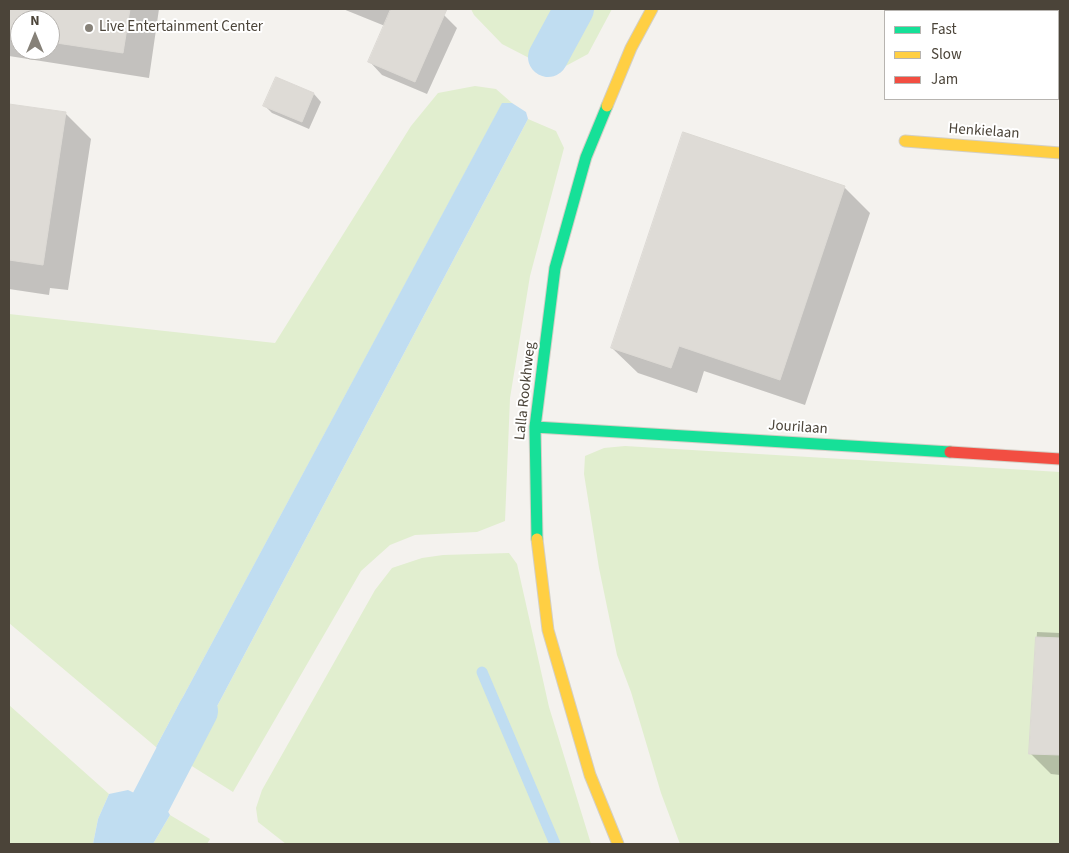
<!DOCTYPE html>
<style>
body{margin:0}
#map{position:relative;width:1069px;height:853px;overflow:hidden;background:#f4f2ee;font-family:"Source Sans 3",sans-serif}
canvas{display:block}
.frame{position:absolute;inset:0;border:10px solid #4b4439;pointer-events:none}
.legend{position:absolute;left:884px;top:10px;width:175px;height:90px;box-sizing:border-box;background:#fff;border:1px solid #b7b4b0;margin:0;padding:6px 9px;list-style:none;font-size:15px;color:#4b4439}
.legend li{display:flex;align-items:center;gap:10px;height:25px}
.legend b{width:25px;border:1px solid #b7b4b0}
.north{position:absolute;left:10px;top:10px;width:50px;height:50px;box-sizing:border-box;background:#fff;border:1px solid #b7b4b0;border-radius:50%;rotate:0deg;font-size:14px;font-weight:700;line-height:20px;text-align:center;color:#4b4439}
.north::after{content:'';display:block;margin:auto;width:18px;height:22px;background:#868178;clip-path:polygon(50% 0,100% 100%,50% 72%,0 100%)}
</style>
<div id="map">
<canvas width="1069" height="853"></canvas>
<div class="frame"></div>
<ul class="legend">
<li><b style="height:6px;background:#16e098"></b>Fast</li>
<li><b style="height:6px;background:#ffcf43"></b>Slow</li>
<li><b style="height:6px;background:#f24e42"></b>Jam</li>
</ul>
<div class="north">N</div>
</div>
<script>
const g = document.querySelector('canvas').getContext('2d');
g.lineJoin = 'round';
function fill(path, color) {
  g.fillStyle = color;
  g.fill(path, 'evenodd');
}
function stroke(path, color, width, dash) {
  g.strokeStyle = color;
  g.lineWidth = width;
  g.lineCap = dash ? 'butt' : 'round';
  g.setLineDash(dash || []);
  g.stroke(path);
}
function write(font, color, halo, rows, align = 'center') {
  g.font = font + ' "Source Sans 3",sans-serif';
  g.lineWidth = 4;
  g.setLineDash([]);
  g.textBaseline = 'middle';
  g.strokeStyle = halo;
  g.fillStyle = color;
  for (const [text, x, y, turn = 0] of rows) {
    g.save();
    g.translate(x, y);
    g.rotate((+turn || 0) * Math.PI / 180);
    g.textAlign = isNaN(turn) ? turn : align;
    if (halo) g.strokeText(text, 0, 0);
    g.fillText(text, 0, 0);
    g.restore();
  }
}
const green = new Path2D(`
 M 471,9 L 612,9 L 588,54 L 562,68 L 533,60 L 502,44 L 474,15 Z
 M 475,86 L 496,89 L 512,103 L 502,104 L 156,747 L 9,623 L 9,314 L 275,343 L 411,126 L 438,93 Z
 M 528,119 L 556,131 L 564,148 L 530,276 L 510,398 L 505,521 L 477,532 L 415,535 L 390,545 L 361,571 L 233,792 L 187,763 Z
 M 625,446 L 1060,472 L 1060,844 L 680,844 L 661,793 L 631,692 L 617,655 L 599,568 L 584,474 L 585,456 L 604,448 Z
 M 509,553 L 517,564 L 549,707 L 591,844 L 286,844 L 258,822 L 256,808 L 262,790 L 375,590 L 392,568 L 422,558 L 443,555 Z
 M 9,705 L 109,794 L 98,819 L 93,844 L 9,844 Z
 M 170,815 L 210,839 L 207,844 L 153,844 Z`);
const water = new Path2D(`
 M 502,103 L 512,103 L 526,112 L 528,119 L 187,763 L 179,765 L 156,747 Z
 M 128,790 L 166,808 L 170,815 L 153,844 L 93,844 L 98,819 L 109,794 Z`);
const shadow = new Path2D(`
 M 9,9 L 159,9 L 149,78 L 9,56 ZM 20,20 L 50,20 L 50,50 L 20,50 Z
 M 343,9 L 430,9 L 444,15 L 457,28 L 427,94 L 382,75 L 370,62 L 385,26 Z
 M 277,78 L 314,94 L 321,102 L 309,129 L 272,113 L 265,106 Z
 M 9,105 L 65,113 L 91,139 L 68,290 L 50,288 L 49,295 L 9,289 Z
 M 844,187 L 870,213 L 805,405 L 704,371 L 697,393 L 638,373 L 612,348 Z
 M 1037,632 L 1060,633 L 1060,775 L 1051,774 L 1030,753 Z`);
const stream = new Path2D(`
 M 482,672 L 555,844`);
const canal = new Path2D(`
 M 548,57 L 574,9
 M 129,844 L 198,711`);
const building = new Path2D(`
 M 9,9 L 130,9 L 123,53 L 50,42 L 50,20 L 20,20 L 20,37 L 9,35 Z
 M 391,9 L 447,9 L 415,82 L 368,62 Z
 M 276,77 L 314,93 L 302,122 L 263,106 Z
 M 9,104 L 66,112 L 43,265 L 9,260 Z
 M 683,132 L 845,186 L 780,380 L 679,346 L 671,368 L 611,348 Z
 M 1036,637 L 1060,638 L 1060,755 L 1029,754 Z`);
const fast = new Path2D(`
 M 535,427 L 950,452
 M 537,539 L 535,427 L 555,268 L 586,157 L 607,106`);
const slow = new Path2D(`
 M 607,106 L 631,48 L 652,9
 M 905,141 L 1060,153
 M 537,539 L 548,630 L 590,775 L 618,844`);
const jam = new Path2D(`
 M 950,452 L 1060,459`);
const markers = [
 [89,28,5,"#868178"]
];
const poiNames = [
 ["Live Entertainment Center",99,28]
];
const streetNames = [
 ["Henkielaan",984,132,4],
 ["Lalla Rookhweg",526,391,-84],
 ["Jourilaan",798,428,4]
];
fill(green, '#e1eecf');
fill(water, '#c0ddf1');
fill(shadow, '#0003');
stroke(stream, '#c0ddf1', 11);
stroke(canal, '#c0ddf1', 40);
fill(building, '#dedbd6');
stroke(building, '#dcd9d4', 1);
stroke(fast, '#d3cfc5', 13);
stroke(slow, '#d3cfc5', 13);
stroke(jam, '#d3cfc5', 13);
stroke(fast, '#16e098', 11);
stroke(slow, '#ffcf43', 11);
stroke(jam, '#f24e42', 11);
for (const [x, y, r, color] of markers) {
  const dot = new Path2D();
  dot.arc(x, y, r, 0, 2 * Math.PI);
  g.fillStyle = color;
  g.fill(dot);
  stroke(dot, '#fff', 2);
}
write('15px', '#4b4439', '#fff', poiNames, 'left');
write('15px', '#4b4439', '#fff', streetNames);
</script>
